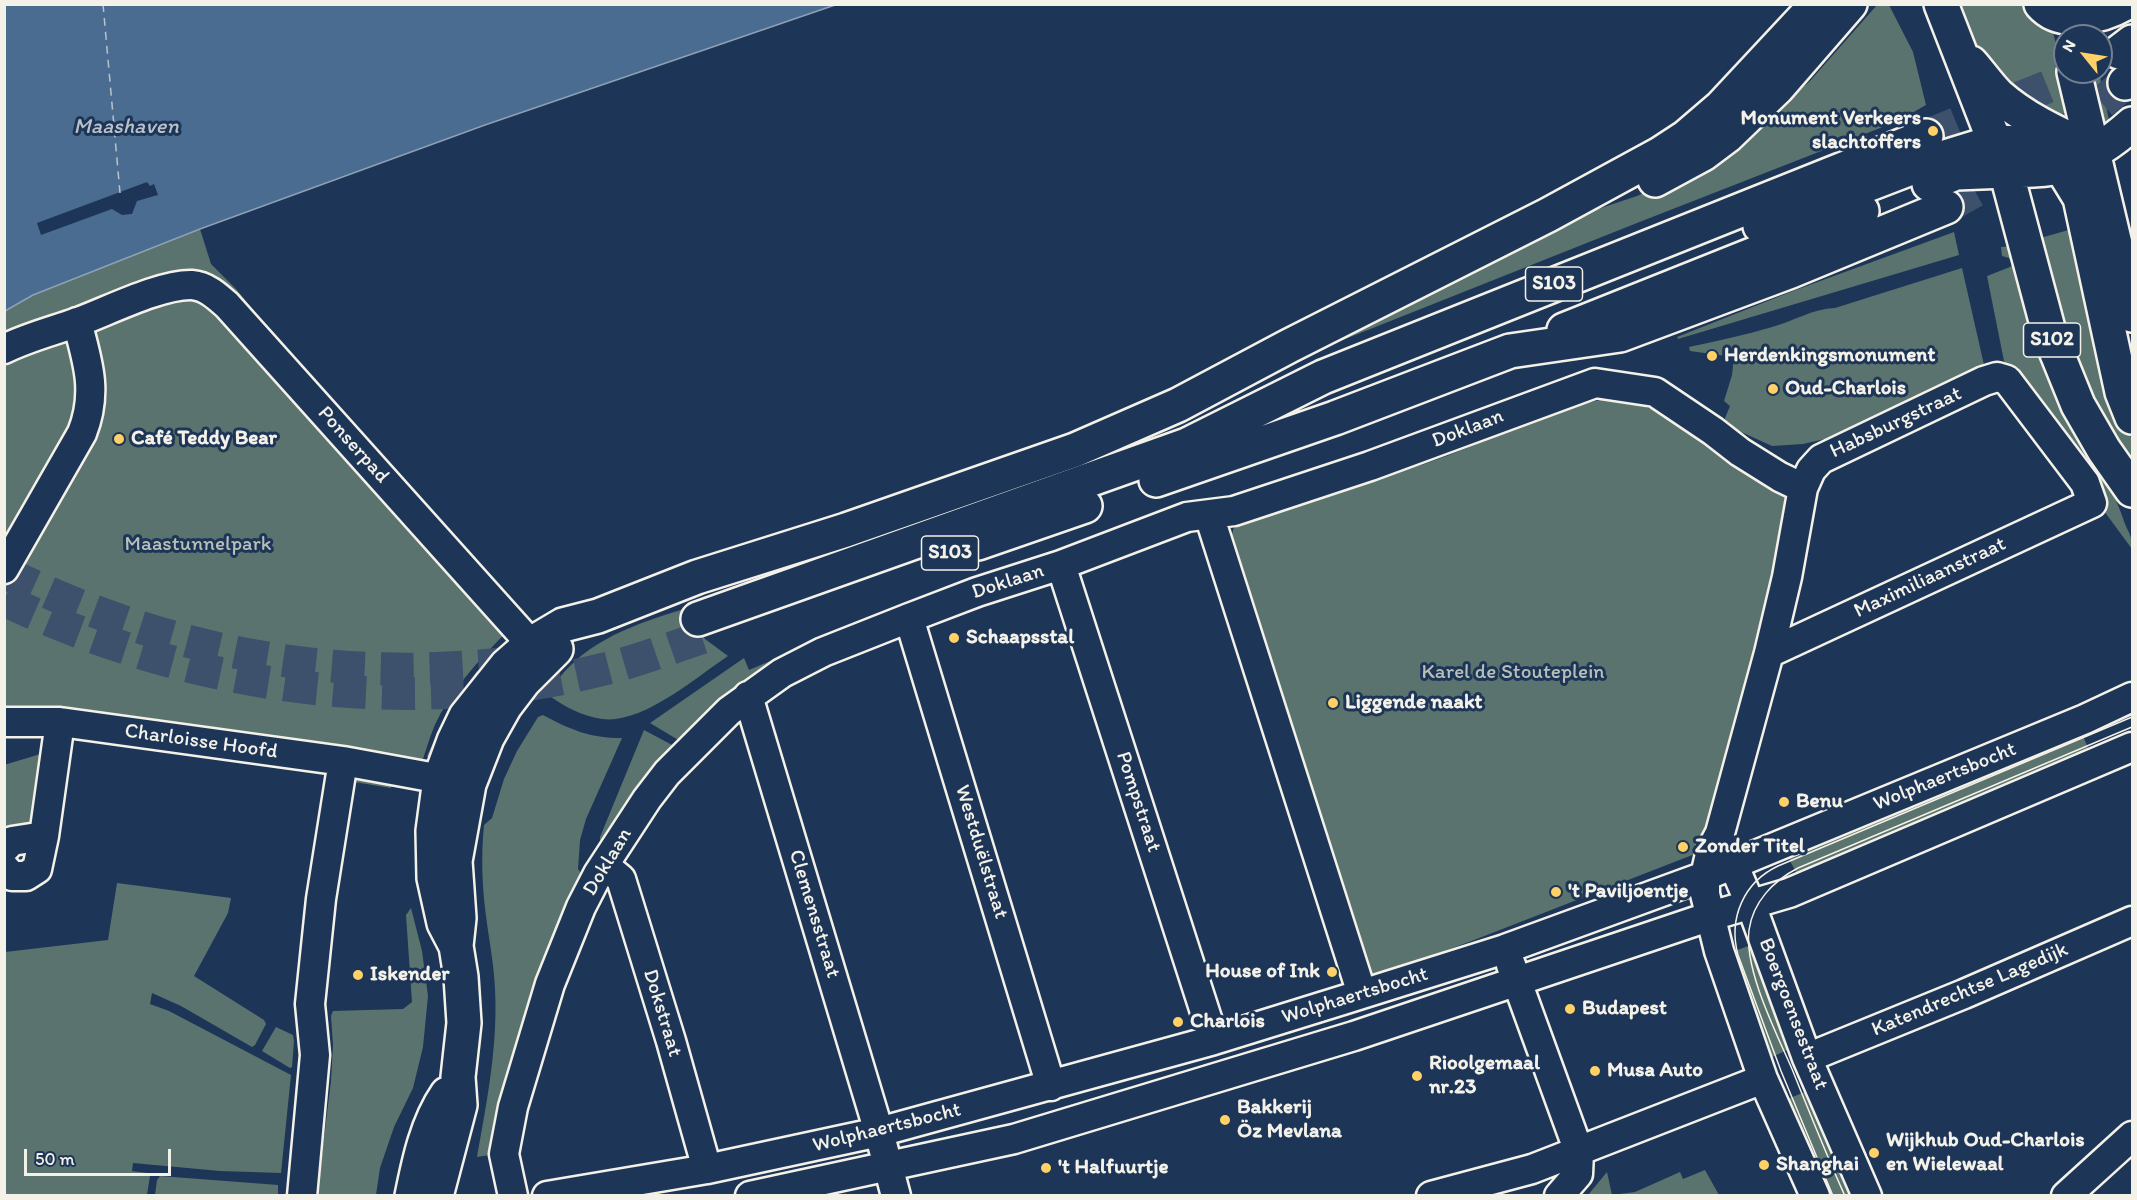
<!DOCTYPE html>
<meta charset="utf-8">
<style>
body{margin:0}
#map{position:relative;width:2137px;height:1200px;overflow:hidden;background:#1d3557;font-family:Itim,sans-serif}
canvas{display:block}
.frame{position:absolute;inset:0;border:6px solid #f4f1e8;pointer-events:none}
.north{position:absolute;left:2053px;top:24px;width:60px;height:60px;box-sizing:border-box;background:#1d3557;border:2px solid #738091;border-radius:50%;rotate:300deg;font-size:16px;font-weight:700;line-height:24px;text-align:center;color:#f4f1e8}
.north::after{content:'';display:block;margin:auto;width:21px;height:27px;background:#ffd166;clip-path:polygon(50% 0,100% 100%,50% 72%,0 100%)}
.scale{position:absolute;left:24px;top:1149px;width:147px;height:27px;box-sizing:border-box;border:3px solid #f4f1e8;border-top:0;padding-left:8px;font-size:18px;line-height:21px;white-space:nowrap;color:#f4f1e8;-webkit-text-stroke:4px #1d3557;paint-order:stroke}
</style>
<div id="map">
<canvas width="2137" height="1200"></canvas>
<div class="frame"></div>
<div class="north">N</div>
<div class="scale">50 m</div>
</div>
<script>
const g = document.querySelector('canvas').getContext('2d');
g.lineJoin = 'round';
function fill(path, color) {
  g.fillStyle = color;
  g.fill(path, 'evenodd');
}
function stroke(path, color, width, dash) {
  g.strokeStyle = color;
  g.lineWidth = width;
  g.lineCap = dash ? 'butt' : 'round';
  g.setLineDash(dash || []);
  g.stroke(path);
}
function write(font, color, halo, rows, align = 'center') {
  g.font = font + ' Itim,sans-serif';
  g.lineWidth = 6;
  g.setLineDash([]);
  g.textBaseline = 'middle';
  g.strokeStyle = halo;
  g.fillStyle = color;
  for (const [text, x, y, turn = 0] of rows) {
    g.save();
    g.translate(x, y);
    g.rotate((+turn || 0) * Math.PI / 180);
    g.textAlign = isNaN(turn) ? turn : align;
    if (halo) g.strokeText(text, 0, 0);
    g.fillText(text, 0, 0);
    g.restore();
  }
}
const green = new Path2D(`
 M 1877,5 L 1889,5 L 1913,52 L 1926,105 L 1898,121 L 1637,223 L 1310,353 L 1574,217 L 1637,196 L 1701,167 L 1747,136 L 1810,81 Z
 M 1956,5 L 2025,5 L 2027,14 L 2052,29 L 2077,120 L 2057,124 L 1983,63 Z
 M 2085,72 L 2099,72 L 2110,125 L 2102,129 Z
 M 200,229 L 211,264 L 237,290 L 316,388 L 514,625 C 485,653 451,689 434,727 C 428,742 423,759 418,775 L 5,722 L 5,311 L 33,295 Z
 M 2072,229 L 2115,409 L 2132,439 L 2132,459 L 2108,430 L 2072,358 L 2037,239 Z
 M 1954,232 L 1959,255 L 1678,339 L 1677,337 L 1793,291 Z
 M 2014,246 L 2105,478 C 2112,491 2118,504 2123,518 C 2127,532 2132,532 2132,549 L 2104,511 L 2004,361 L 1987,276 L 2010,267 L 2013,265 L 2009,258 L 2002,256 L 2001,247 Z
 M 1962,268 L 1984,365 L 1825,439 L 1803,444 L 1772,446 L 1726,425 L 1725,418 L 1730,406 L 1724,401 L 1732,375 L 1734,357 L 1690,351 L 1689,347 C 1717,341 1745,335 1772,327 C 1794,321 1812,309 1835,308 Z
 M 1606,399 L 1635,403 L 1659,412 L 1751,474 L 1791,492 L 1751,686 L 1745,685 L 1700,852 L 1469,942 L 1374,976 L 1368,965 L 1359,935 L 1232,534 L 1235,524 L 1370,477 C 1389,476 1406,469 1424,464 C 1485,444 1543,410 1606,399 Z
 M 703,603 L 701,634 L 705,639 L 728,656 C 695,678 643,724 602,719 C 581,716 564,706 548,695 C 554,686 560,676 567,669 C 603,631 656,618 703,603 Z
 M 791,652 L 749,680 L 680,741 L 650,723 L 744,658 L 749,670 Z
 M 477,671 L 487,678 L 436,752 L 429,758 L 427,756 C 441,725 457,698 477,671 Z
 M 543,715 C 571,730 590,738 622,738 L 586,819 L 580,840 L 578,869 L 587,882 L 496,1154 L 477,1157 C 487,1101 498,1045 495,989 C 494,964 489,940 486,916 C 482,886 481,856 484,825 L 492,818 L 504,779 L 517,751 L 538,717 Z
 M 644,730 L 674,746 L 600,848 L 600,837 Z
 M 2083,736 L 2090,753 L 1797,874 L 1789,859 L 2075,737 Z
 M 47,752 L 39,825 L 4,840 L 4,765 Z
 M 369,776 L 391,778 L 391,788 L 354,782 Z
 M 117,883 L 231,898 L 228,913 L 194,976 L 264,1020 L 266,1024 L 255,1045 L 252,1047 L 181,1006 L 152,993 L 150,1004 L 169,1011 L 291,1075 L 281,1173 L 220,1171 L 133,1163 L 132,1171 L 147,1173 L 150,1176 L 147,1195 L 5,1195 L 5,952 L 108,940 Z
 M 411,908 L 422,951 L 428,996 L 423,1047 L 413,1088 L 394,1127 L 380,1168 L 376,1195 L 317,1195 L 331,1081 L 333,1045 L 331,1016 L 333,1011 L 403,1009 L 412,1002 L 406,915 Z
 M 1754,944 L 1789,1049 L 1766,1060 L 1729,953 Z
 M 276,1027 L 293,1035 L 294,1041 L 292,1067 L 290,1068 L 262,1051 Z
 M 1807,1091 L 1852,1195 L 1824,1195 L 1783,1101 Z
 M 1705,1170 L 1719,1195 L 1588,1195 L 1607,1172 L 1612,1195 L 1635,1192 L 1680,1172 L 1683,1179 Z
 M 160,1176 L 278,1185 L 278,1195 L 155,1195 L 157,1180 Z`);
const water = new Path2D(`
 M 5,5 L 835,5 L 485,125 L 200,229 L 33,295 L 5,311 Z`);
const pier = new Path2D(`
 M 147,182 L 150,186 L 154,184 L 158,195 L 137,201 L 132,214 L 122,215 L 112,209 L 41,235 L 37,223 Z`);
const ferry = new Path2D(`
 M 103,4 L 120,193`);
const highwayTunnel = new Path2D(`
 M 2064,134 L 2125,83
 M 1926,136 L 2059,82 L 2079,72
 M 1946,207 L 2017,167
 M 4,572 C 137,637 274,672 422,669 C 458,668 494,666 530,660
 M 4,600 C 188,687 401,720 600,670 C 635,662 670,648 704,637`);
const minor = new Path2D(`
 M 4,349 C 28,337 53,331 78,322 C 108,311 161,284 192,285 C 206,286 217,296 227,305 L 531,644
 M 1209,515 L 1362,994
 M 1061,565 L 1214,1040
 M 4,569 L 82,433 C 98,393 88,362 77,322
 M 909,618 L 1051,1086
 M 1769,653 L 2092,503 L 2085,483 L 2007,380 L 1997,377 L 1984,381 L 1821,459 L 1811,470 L 1803,488 L 1787,577 L 1769,653 L 1720,833 L 1711,850 L 1705,876 L 1705,894 L 1719,951 L 1763,1079 L 1815,1196
 M 748,696 L 879,1132 L 896,1196
 M 4,722 L 60,722 L 343,761 L 463,783
 M 44,836 L 60,722
 M 1726,847 L 1754,913 L 1807,1058 L 1867,1196
 M 4,849 L 12,841 L 44,836 L 37,869 L 26,876 L 12,876 L 4,867
 M 604,865 L 621,879 L 671,1041 L 707,1169
 M 1511,965 L 1579,1152 L 1578,1174 L 1559,1196
 M 1807,1058 L 1964,994 L 2132,921
 M 302,1196 L 315,1055 L 310,1004 L 321,899 L 343,761
 M 513,1196 L 504,1154 L 513,1107 L 550,984 L 581,907 L 598,874 L 647,799 L 667,773 L 729,711 L 782,673 L 823,652 L 909,618 L 977,592 L 1061,565 L 1187,517 L 1234,511 L 1370,466 L 1595,383 L 1655,392 L 1713,431 L 1740,452 L 1780,477 L 1803,488
 M 547,1196 L 707,1169 L 879,1132 L 1214,1040 L 1343,1000 L 1505,949 L 1705,876 L 2085,719 L 2132,697
 M 750,1196 L 1014,1139 L 1354,1036 L 1711,916 L 1789,893 L 2132,747
 M 1431,1196 L 1532,1169 L 1763,1079
 M 2066,1196 L 2132,1136`);
const major = new Path2D(`
 M 1941,4 L 2006,171 L 2050,336 L 2078,405 L 2104,450 L 2132,490
 M 2041,4 C 2061,27 2101,17 2124,4
 M 1971,63 C 1980,73 1988,85 1998,95 C 2026,120 2061,135 2095,151
 M 2074,72 L 2132,315
 M 2006,171 C 2023,170 2042,171 2058,167 C 2085,160 2112,142 2132,124
 M 1655,180 L 1703,154 L 1727,136 L 1778,87 L 1850,4
 M 456,946 L 444,923 L 434,878 L 433,831 L 440,779 L 454,741 L 466,716 L 506,666 L 531,644 L 563,625 L 598,616 L 697,577 L 846,530 L 1075,450 L 1178,405 L 1289,346 L 1548,215 L 1660,154 L 1686,137 L 1721,107 L 1817,4
 M 412,1196 C 419,1161 427,1123 447,1094
 M 436,1196 L 460,1105 L 458,1077 L 464,1023 L 461,977 L 456,946 L 459,918 L 455,861 L 469,784 L 487,738 L 505,706 L 524,681 L 556,649`);
const highway = new Path2D(`
 M 2119,52 L 2132,42
 M 2125,83 L 2132,77
 M 1929,184 L 1956,173 L 2006,171
 M 1760,226 L 1916,166 L 1994,142 L 2023,143 L 2043,150 L 2061,167 L 2080,198 L 2122,392 L 2132,417
 M 1564,330 L 1862,211
 M 1156,480 L 1335,418 L 1510,351 L 1620,335 L 1791,271 L 1946,207
 M 978,543 L 1085,506
 M 698,619 L 1187,445 L 1323,377 L 1926,136`);
const tram = new Path2D(`
 M 1833,1196 L 1781,1071 L 1738,955 C 1728,918 1744,882 1778,866 L 2132,717
 M 1845,1196 C 1826,1154 1809,1111 1792,1069 C 1776,1032 1744,970 1749,930 C 1753,902 1773,881 1798,868 L 2132,727`);
const markers = [
 [1933,131,6,"#ffd166"],
 [1712,356,6,"#ffd166"],
 [1773,389,6,"#ffd166"],
 [119,439,6,"#ffd166"],
 [954,638,6,"#ffd166"],
 [1333,703,6,"#ffd166"],
 [1784,802,6,"#ffd166"],
 [1683,847,6,"#ffd166"],
 [1556,892,6,"#ffd166"],
 [1332,972,6,"#ffd166"],
 [358,975,6,"#ffd166"],
 [1570,1009,6,"#ffd166"],
 [1178,1022,6,"#ffd166"],
 [1595,1071,6,"#ffd166"],
 [1417,1076,6,"#ffd166"],
 [1225,1120,6,"#ffd166"],
 [1874,1153,6,"#ffd166"],
 [1764,1165,6,"#ffd166"],
 [1046,1168,6,"#ffd166"]
];
const shields = [
 [1554,284,57],
 [2052,340,57],
 [950,553,57]
];
const shieldNames = [
 ["S103",1554,284],
 ["S102",2052,340],
 ["S103",950,553]
];
const poiNames = [
 ["Monument Verkeers",1921,119,"right"],
 ["slachtoffers",1921,143,"right"],
 ["Herdenkingsmonument",1724,356],
 ["Oud-Charlois",1785,389],
 ["Café Teddy Bear",131,439],
 ["Schaapsstal",966,638],
 ["Liggende naakt",1345,703],
 ["Benu",1796,802],
 ["Zonder Titel",1695,847],
 ["'t Paviljoentje",1568,892],
 ["House of Ink",1320,972,"right"],
 ["Iskender",370,975],
 ["Budapest",1582,1009],
 ["Charlois",1190,1022],
 ["Rioolgemaal",1429,1064],
 ["nr.23",1429,1088],
 ["Musa Auto",1607,1071],
 ["Bakkerij",1237,1108],
 ["Öz Mevlana",1237,1132],
 ["Wijkhub Oud-Charlois",1886,1141],
 ["en Wielewaal",1886,1165],
 ["Shanghai",1776,1165],
 ["'t Halfuurtje",1058,1168]
];
const streetNames = [
 ["Habsburgstraat",1896,423,-25],
 ["Doklaan",1468,429,-21],
 ["Ponserpad",353,445,48],
 ["Maximiliaanstraat",1930,578,-25],
 ["Doklaan",1008,582,-18],
 ["Charloisse Hoofd",201,742,8],
 ["Wolphaertsbocht",1945,777,-22],
 ["Pompstraat",1138,802,72],
 ["Westduëlstraat",981,852,73],
 ["Doklaan",608,862,-59],
 ["Clemensstraat",814,914,73],
 ["Katendrechtse Lagedijk",1970,990,-23],
 ["Wolphaertsbocht",1355,996,-17],
 ["Dokstraat",662,1013,73],
 ["Boergoensestraat",1793,1014,69],
 ["Wolphaertsbocht",887,1128,-14]
];
const parkNames = [
 ["Maastunnelpark",198,545],
 ["Karel de Stouteplein",1513,673]
];
const waterNames = [
 ["Maashaven",126,127]
];
fill(green, '#5b736e');
fill(water, '#4b6c91');
stroke(water, '#8fa1b4', 1.5);
fill(pier, '#1d3557');
stroke(ferry, '#b9c2ca', 1.5, [8, 6]);
stroke(highwayTunnel, '#3d516d', 33, [33, 16]);
stroke(minor, '#f4f1e8', 33);
stroke(major, '#f4f1e8', 38);
stroke(highway, '#f4f1e8', 38);
stroke(minor, '#1d3557', 28);
stroke(major, '#1d3557', 33);
stroke(highway, '#1d3557', 33);
stroke(tram, '#f4f1e8', 1.5);
for (const [x, y, r, color] of markers) {
  const dot = new Path2D();
  dot.arc(x, y, r, 0, 2 * Math.PI);
  g.fillStyle = color;
  g.fill(dot);
  stroke(dot, '#1d3557', 2);
}
for (const [x, y, w] of shields) {
  const box = new Path2D();
  box.roundRect(x - w / 2, y - 17, w, 34, 4.5);
  g.fillStyle = '#1d3557';
  g.fill(box);
  stroke(box, '#f4f1e8', 1.5);
}
write('bold 20px', '#f4f1e8', null, shieldNames);
write('bold 21px', '#f4f1e8', '#1d3557', poiNames, 'left');
write('21px', '#f4f1e8', '#1d3557', streetNames);
write('21px', '#b7bfb7', '#1d3557', parkNames);
write('italic 22px', '#b9c2ca', '#1d3557', waterNames);
</script>
